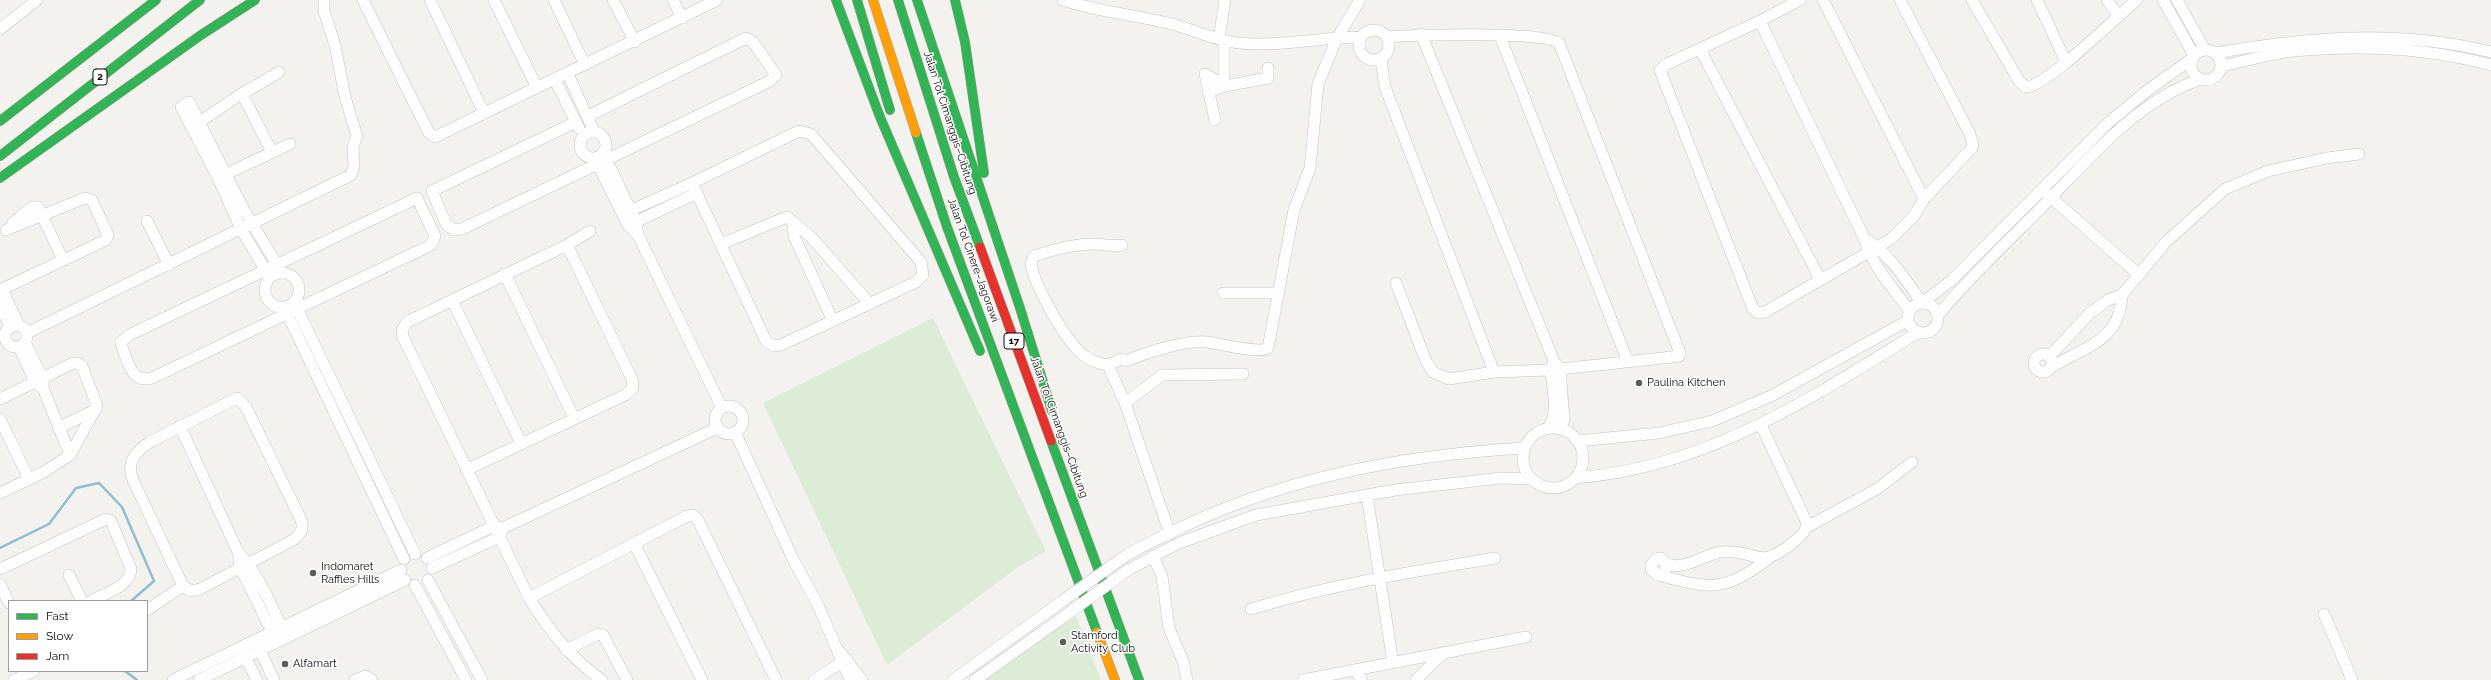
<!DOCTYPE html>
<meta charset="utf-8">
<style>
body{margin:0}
#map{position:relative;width:2491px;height:680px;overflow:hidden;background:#f4f2ef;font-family:Raleway,sans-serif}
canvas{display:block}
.legend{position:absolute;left:8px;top:600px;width:140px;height:72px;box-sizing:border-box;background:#fff;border:1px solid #9e9d9d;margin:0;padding:5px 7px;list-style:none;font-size:12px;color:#0d0b0a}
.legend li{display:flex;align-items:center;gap:8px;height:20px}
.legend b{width:20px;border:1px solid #9e9d9d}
</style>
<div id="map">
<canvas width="2491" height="680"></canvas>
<ul class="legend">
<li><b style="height:5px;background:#30b455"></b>Fast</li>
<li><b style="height:5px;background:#ff9f0a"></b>Slow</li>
<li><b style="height:5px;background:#e5322d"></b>Jam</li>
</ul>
</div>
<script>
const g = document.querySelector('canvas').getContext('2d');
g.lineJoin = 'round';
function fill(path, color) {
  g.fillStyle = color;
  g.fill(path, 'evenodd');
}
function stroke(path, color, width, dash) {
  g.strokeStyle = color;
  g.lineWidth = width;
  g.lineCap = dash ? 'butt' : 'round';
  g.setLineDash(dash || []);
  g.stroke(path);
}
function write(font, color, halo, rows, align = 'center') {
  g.font = font + ' Raleway,sans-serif';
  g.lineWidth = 3;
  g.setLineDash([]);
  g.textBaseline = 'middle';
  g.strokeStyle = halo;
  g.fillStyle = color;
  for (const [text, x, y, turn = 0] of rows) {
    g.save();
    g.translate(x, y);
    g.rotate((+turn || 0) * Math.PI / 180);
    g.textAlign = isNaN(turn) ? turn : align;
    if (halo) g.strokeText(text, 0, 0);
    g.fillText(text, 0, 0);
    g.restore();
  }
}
const green = new Path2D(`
 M 933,318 L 1046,551 L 1018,567 L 887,665 L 763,403 Z
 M 1076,616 L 1101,680 L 983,680 Z`);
const stream = new Path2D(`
 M 0,548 L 49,524 L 76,488 L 99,483 L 122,507 L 154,581 L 131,601
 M 125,671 L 137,680`);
const street = new Path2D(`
 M 363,0 L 429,133 L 435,137 L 717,0
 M 430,0 L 484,113
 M 494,0 L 537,88
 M 554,0 L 585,65
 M 613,0 L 635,42
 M 673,0 L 682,18
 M 1063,0 C 1099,12 1136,15 1172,24 C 1195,30 1216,41 1240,43 C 1280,47 1321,37 1361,37
 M 1800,0 L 1760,21 L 1667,64 L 1660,70 L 1753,309 L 1758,313 L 1765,312 L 1891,239 L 1914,216 L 1924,199 L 1972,148 L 1973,144 L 1969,132 L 1900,0
 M 1823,0 L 1924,199
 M 1972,0 L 2019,81 L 2026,87 C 2046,87 2117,16 2137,0
 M 2037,0 L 2066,62
 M 2107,0 L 2118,15
 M 2163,0 L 2194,55
 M 2177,0 L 2205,50
 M 1760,21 L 1864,238 C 1873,267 1892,287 1910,311
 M 0,29 L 37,0
 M1359 45a15 15 0 1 1 30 0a15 15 0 1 1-30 0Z
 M 1421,34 L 1554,361 L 1560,369 L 1564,420 L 1560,429
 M 1500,36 L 1628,362
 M 1387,37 C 1413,35 1544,31 1559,43 L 1680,353 L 1679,356 L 1672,357 L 1551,370 L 1494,372 L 1449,379 L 1433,372 L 1426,361 L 1396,283
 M 1219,39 L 1225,0
 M 1224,40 L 1224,85
 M 1700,49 L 1820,279
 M2191 65a15 15 0 1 1 30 0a15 15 0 1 1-30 0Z
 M 2215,53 C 2309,37 2397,29 2491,52
 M 1381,59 L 1385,87 L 1494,372
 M 2221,66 C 2245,61 2269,54 2293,51 C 2358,45 2428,48 2491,65
 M 568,74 L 594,132
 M 555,80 L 579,128
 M 1208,92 L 1225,86 L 1268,78 L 1268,68
 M 1215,120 L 1205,74 L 1225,86
 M 576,122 L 432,191 L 446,224 L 454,230 L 462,229 L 770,81 L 776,75 L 753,42 L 746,38 L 588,116
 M 195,125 L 247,90
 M 799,131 L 811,134 L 921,262 L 923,275 L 916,282 L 781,345 L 774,346 L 766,341 L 692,183 Z
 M580 145a13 13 0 1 1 26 0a13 13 0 1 1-26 0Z
 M 272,152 L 242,94 L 279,72
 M 595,159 L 628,225 L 638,235 L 636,222 L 604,154
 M 220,177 L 290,144
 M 2046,193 L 2138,274
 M 417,198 L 435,236 L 431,245 L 152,378 C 132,384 128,362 122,347 L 121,342 L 129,335 Z
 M 625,213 L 692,183
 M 147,221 L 169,265
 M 793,222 L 794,236 L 833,321
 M 12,224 L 32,207 L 38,207 L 63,260
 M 631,224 L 697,193
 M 590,231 L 567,245 L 407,322 L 402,330 L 403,337 L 529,598 C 549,630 570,658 602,680
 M 638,235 L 722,408
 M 1864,238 C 1890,254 1905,279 1922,303 L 1952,280 L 2108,123 L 2148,90 L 2193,58
 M 721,244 L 787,217 L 811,237 L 870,304
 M 1122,245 C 1111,247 1103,244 1094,244 C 1073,244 1053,250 1034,256 L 1031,264 C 1034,285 1066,341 1082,354 C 1090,361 1098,363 1108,365 L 1125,403 L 1170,534
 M265 290a17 17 0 1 1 34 0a17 17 0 1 1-34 0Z
 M 505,274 L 574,418
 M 270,278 L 241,229 L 218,178 L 181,107 L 189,102 L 244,210 L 282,273
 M 2,289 L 19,326
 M 0,290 L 106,240 L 108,235 L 92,200 L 85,198 L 6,230
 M 1223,293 L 1278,293
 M 452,300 L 521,443
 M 294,302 L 415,554
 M1908 318a15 15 0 1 1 30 0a15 15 0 1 1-30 0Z
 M 0,304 L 10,328
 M 284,307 L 404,559
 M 1938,315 C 1970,277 2006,243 2041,208 C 2088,160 2136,101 2201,79
 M5 336a11 11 0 1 1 22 0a11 11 0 1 1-22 0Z
 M 27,333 L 351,175 L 354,166 L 353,147 L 357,136 L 345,97 L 335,45 L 324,11 L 324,0
 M 25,342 L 43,379 L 43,388 L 70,455
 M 19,347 L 35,382 L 41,387
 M2034 363a9 9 0 1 1 18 0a9 9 0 1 1-18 0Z
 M 2049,357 L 2090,313 L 2108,300 L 2122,295 L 2166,242 L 2225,189 L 2268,171 L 2327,158 L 2359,154
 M 1108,365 L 1122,359 L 1126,361 C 1147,352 1185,340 1207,342 C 1220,344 1259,354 1268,348 L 1294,210 L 1310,168 L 1318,84 L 1337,38 L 1360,0
 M 2050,368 C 2084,347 2120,342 2122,295
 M 237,398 L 246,407 L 302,522 L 302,530 L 295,539 L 200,589 L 191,591 L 183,586 L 133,480 C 126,462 135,452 150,442 Z
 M 0,399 L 73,363 L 78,363 L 82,366 L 97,406 L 70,455 L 44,472 L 0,493
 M 1125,403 L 1162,375 L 1243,374
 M715 420a14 14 0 1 1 28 0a14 14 0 1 1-28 0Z
 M 0,419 L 29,479
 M 180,426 L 238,552 C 259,575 274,609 286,638
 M 58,428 L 93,411
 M1523 458a30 30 0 1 1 60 0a30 30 0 1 1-60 0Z
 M 1547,429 C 1560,415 1552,388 1551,370 L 1553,364
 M 735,432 L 793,559 L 818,605 L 850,680
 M 1577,441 L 1659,433 L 1712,421 L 1771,396 L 1907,321
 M 466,470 L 625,395 L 633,388 L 632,379 L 567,245
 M 1575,478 C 1707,468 1809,399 1919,332
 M 1367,496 L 1393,663
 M 1807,527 L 1877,489 L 1912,462
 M 634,543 L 702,680
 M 1153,556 L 1162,576 L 1169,628 L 1184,664 L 1187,680
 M 427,558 L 494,526 L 503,528 L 717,428
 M 239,559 L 240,567 L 275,638
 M 1121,559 C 1137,548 1154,541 1172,532 C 1280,478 1404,455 1524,448
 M 1667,564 L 1667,568 L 1662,574 L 1658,575 L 1651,569 L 1651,565 L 1656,559 L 1661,558 C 1663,560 1665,563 1668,564 C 1683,571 1705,554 1721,552 C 1761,549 1756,573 1795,541 C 1802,535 1808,530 1806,521 L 1761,425
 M 432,568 L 499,537 L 502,531
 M 0,569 L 106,519 L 111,521 L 131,569 C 131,586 104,594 91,601
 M 1128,570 L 1179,543 L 1256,515 L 1395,490 L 1501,478 L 1530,479
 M 69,575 L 82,601
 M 1658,575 C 1709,589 1724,593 1769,558
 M 428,580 L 482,680
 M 0,584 L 9,603
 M 415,585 L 466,680
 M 529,598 L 687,516 L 693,515 L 698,520 L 776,680
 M 1251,609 C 1331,584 1413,572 1495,558
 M 147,610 L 183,586
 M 2324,614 L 2352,680
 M 257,644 L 274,680
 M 566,650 L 598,634 L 603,635 L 627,680
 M 242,651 L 257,680
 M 839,651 L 862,680
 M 1355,670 L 1362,680
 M 14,680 L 34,671
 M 173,680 L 401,570
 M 199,680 L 405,580
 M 355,680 L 366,676 L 372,680
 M 814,680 L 847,659
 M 953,680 L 1061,602
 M 975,680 L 1069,613
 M 1303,680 L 1526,637
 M 1416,680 L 1442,654`);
const fast = new Path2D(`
 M 836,0 L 880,117 L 980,351
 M 857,0 L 890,110
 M 898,0 L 954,177 L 980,247
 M 917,0 L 1020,308 L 1052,411
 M 955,0 L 965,42 L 984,173
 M 0,121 L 156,0
 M 916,133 L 947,227 L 1097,632
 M 0,156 L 200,0
 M 0,178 L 201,35 L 255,0
 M 1051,441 L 1139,680`);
const slow = new Path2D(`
 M 873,0 L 916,133
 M 1097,632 L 1115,680`);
const jam = new Path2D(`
 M 980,247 L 1051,441`);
const streetBridge = new Path2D(`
 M 1061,602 L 1121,559
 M 1069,613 L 1128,570`);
const markers = [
 [1639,383,4,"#5e5c5a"],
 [313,573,4,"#5e5c5a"],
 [1063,642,4,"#5e5c5a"],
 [285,664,4,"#5e5c5a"]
];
const shields = [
 [100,77,14],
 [1014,341,20]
];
const shieldNames = [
 ["2",100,77],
 ["17",1014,341]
];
const streetNames = [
 ["Jalan Tol Cimanggis–Cibitung",950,123,72],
 ["Jalan Tol Cinere–Jagorawi",973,260,70],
 ["Jalan Tol Cimanggis–Cibitung",1059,427,70]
];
const poiNames = [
 ["Paulina Kitchen",1647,383],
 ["Indomaret",321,567],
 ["Raffles Hills",321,580],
 ["Stamford",1071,636],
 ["Activity Club",1071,649],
 ["Alfamart",293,664]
];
fill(green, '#dcecd7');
stroke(stream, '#8fbed0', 2.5);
stroke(street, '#c6c4c2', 12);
stroke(fast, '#a1998b', 10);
stroke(slow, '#a1998b', 10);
stroke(jam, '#a1998b', 10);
stroke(street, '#fdfdfd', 11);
stroke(fast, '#30b455', 9);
stroke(slow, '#ff9f0a', 9);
stroke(jam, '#e5322d', 9);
stroke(streetBridge, '#c6c4c2', 12, []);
stroke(streetBridge, '#fdfdfd', 11);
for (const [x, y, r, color] of markers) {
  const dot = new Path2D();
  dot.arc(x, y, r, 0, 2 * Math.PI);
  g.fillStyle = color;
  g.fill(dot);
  stroke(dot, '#fff', 1.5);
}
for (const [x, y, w] of shields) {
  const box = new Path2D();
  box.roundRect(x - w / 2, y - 8, w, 16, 3);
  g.fillStyle = '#fff';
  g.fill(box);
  stroke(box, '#0d0b0a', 1);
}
write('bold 10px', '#0d0b0a', null, shieldNames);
write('11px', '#0d0b0a', '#fff', streetNames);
write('11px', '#0d0b0a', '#fff', poiNames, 'left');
</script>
